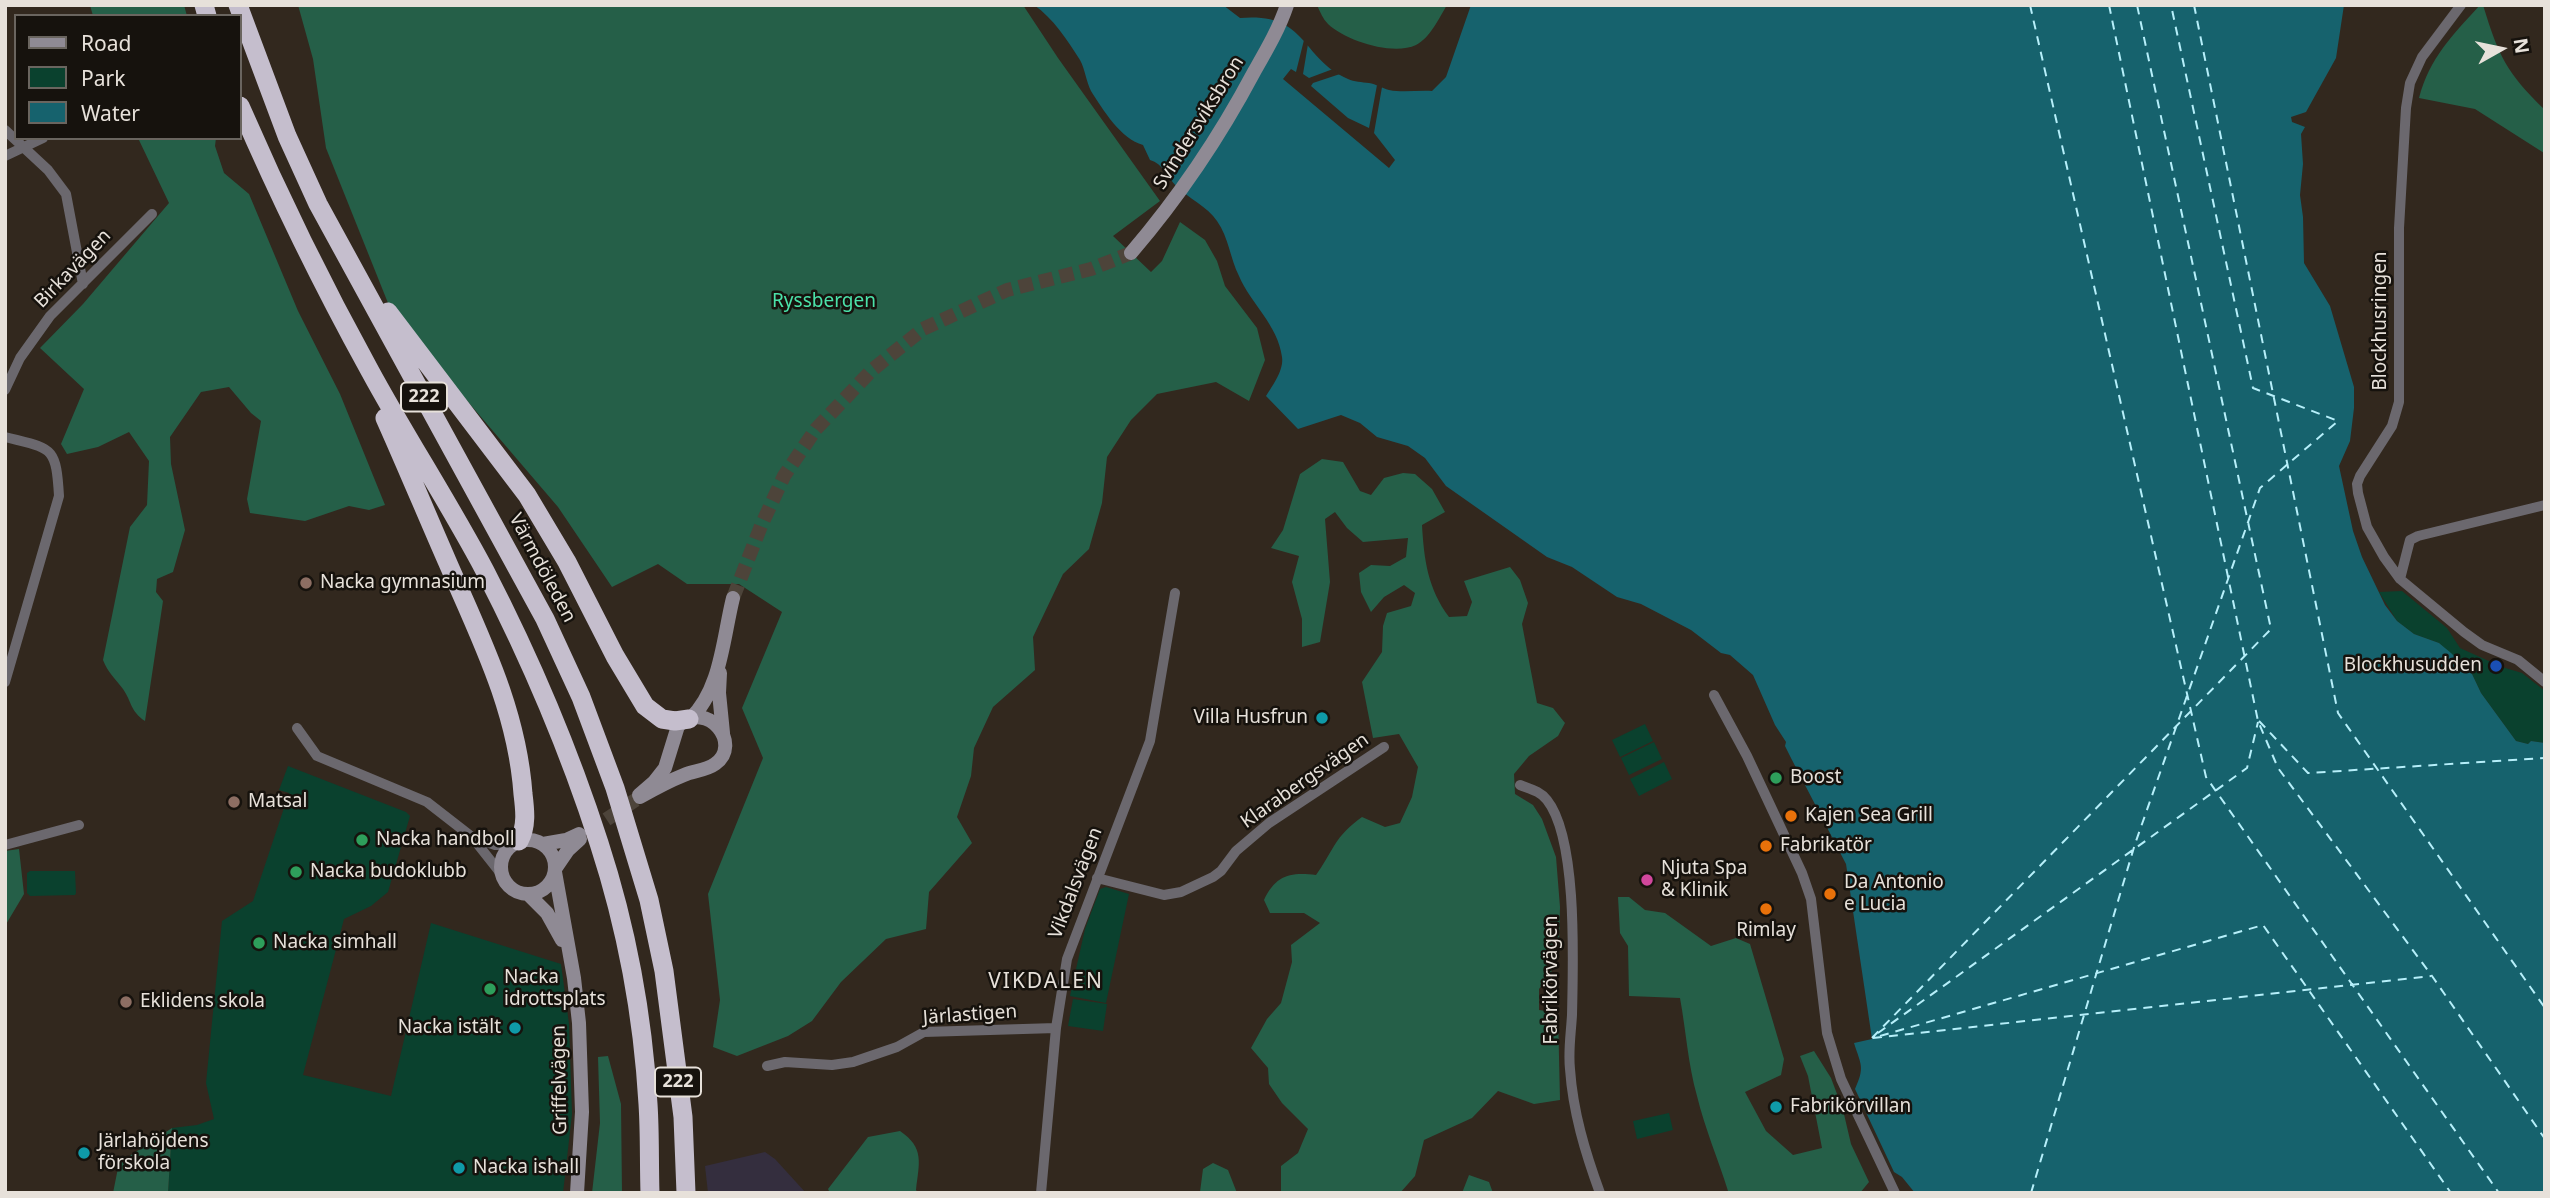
<!DOCTYPE html>
<meta charset="utf-8">
<style>
body{margin:0}
#map{position:relative;width:2550px;height:1198px;overflow:hidden;background:#32281e;font-family:"Noto Sans",sans-serif}
canvas{display:block}
.frame{position:absolute;inset:0;border:7px solid #e7e1da;pointer-events:none}
.legend{position:absolute;left:14px;top:14px;width:228px;height:126px;box-sizing:border-box;background:#16120d;border:2px solid #6a655f;margin:0;padding:9px 12px;list-style:none;font-size:21px;color:#e7e1da}
.legend li{display:flex;align-items:center;gap:14px;height:35px}
.legend b{width:35px;border:2px solid #6a655f}
.north{position:absolute;left:2466px;top:14px;width:70px;height:70px;-webkit-text-stroke:5px #16120d;paint-order:stroke;rotate:81deg;font-size:19px;font-weight:700;line-height:28px;text-align:center;color:#e7e1da}
.north::after{content:'';display:block;margin:auto;width:24px;height:32px;background:#e7e1da;clip-path:polygon(50% 0,100% 100%,50% 72%,0 100%)}
</style>
<div id="map">
<canvas width="2550" height="1198"></canvas>
<div class="frame"></div>
<ul class="legend">
<li><b style="height:9px;background:#8f8a94"></b>Road</li>
<li><b style="height:19px;background:#0a412e"></b>Park</li>
<li><b style="height:19px;background:#16626d"></b>Water</li>
</ul>
<div class="north">N</div>
</div>
<script>
const g = document.querySelector('canvas').getContext('2d');
g.lineJoin = 'round';
function fill(path, color) {
  g.fillStyle = color;
  g.fill(path, 'evenodd');
}
function stroke(path, color, width, dash) {
  g.strokeStyle = color;
  g.lineWidth = width;
  g.lineCap = dash ? 'butt' : 'round';
  g.setLineDash(dash || []);
  g.stroke(path);
}
function write(font, color, halo, rows, align = 'center') {
  g.font = font + ' "Noto Sans",sans-serif';
  g.lineWidth = 5;
  g.setLineDash([]);
  g.textBaseline = 'middle';
  g.strokeStyle = halo;
  g.fillStyle = color;
  for (const [text, x, y, turn = 0] of rows) {
    g.save();
    g.translate(x, y);
    g.rotate((+turn || 0) * Math.PI / 180);
    g.textAlign = isNaN(turn) ? turn : align;
    if (halo) g.strokeText(text, 0, 0);
    g.fillText(text, 0, 0);
    g.restore();
  }
}
const commercial = new Path2D(`
 M 765,1152 L 775,1159 L 806,1193 L 708,1193 L 705,1166 Z`);
const green = new Path2D(`
 M 2402,591 L 2447,628 L 2460,648 L 2502,667 L 2522,673 L 2545,691 L 2545,743 L 2531,741 L 2528,744 L 2516,741 L 2481,693 L 2472,674 L 2439,643 L 2414,634 L 2397,621 L 2379,592 Z
 M 1645,724 L 1653,741 L 1620,757 L 1612,740 Z
 M 1654,742 L 1662,759 L 1629,775 L 1621,758 Z
 M 1664,762 L 1672,779 L 1639,796 L 1630,779 Z
 M 288,766 L 406,812 L 410,816 L 388,892 L 371,906 L 344,919 L 303,1075 L 391,1096 L 431,923 L 561,964 L 569,1024 L 572,1114 L 563,1193 L 168,1193 L 172,1128 L 197,1125 L 214,1119 L 206,1083 L 222,921 L 253,901 L 289,793 L 279,790 Z
 M 30,871 L 75,871 L 76,893 L 75,895 L 30,896 L 27,893 L 27,873 Z
 M 1106,887 L 1129,894 L 1106,1003 L 1070,996 L 1085,929 L 1100,889 Z
 M 1073,999 L 1107,1004 L 1103,1031 L 1068,1026 Z
 M 1669,1113 L 1673,1130 L 1637,1139 L 1633,1121 Z`);
const forest = new Path2D(`
 M 90,5 L 184,5 L 187,16 L 93,16 Z
 M 298,5 L 1023,5 L 1058,58 L 1160,201 L 1113,236 L 1151,272 L 1162,261 L 1180,222 L 1205,240 L 1217,261 L 1225,286 L 1257,328 L 1265,360 L 1249,401 L 1216,382 L 1157,394 L 1131,420 L 1107,457 L 1102,503 L 1089,549 L 1063,574 L 1033,637 L 1035,670 L 993,707 L 974,748 L 971,776 L 957,817 L 972,843 L 929,892 L 926,929 L 886,939 L 841,982 L 812,1021 L 788,1036 L 737,1056 L 713,1047 L 720,1000 L 708,894 L 763,758 L 742,708 L 782,612 L 739,584 L 687,584 L 658,564 L 612,587 L 558,507 L 392,313 L 326,148 L 313,59 Z
 M 1317,5 L 1447,5 C 1439,18 1430,38 1416,45 C 1393,56 1346,41 1328,24 C 1323,19 1320,12 1317,5 Z
 M 2480,5 L 2483,5 C 2499,57 2506,72 2545,110 L 2545,174 L 2544,153 L 2475,109 L 2419,98 C 2430,57 2452,36 2480,5 Z
 M 138,138 L 216,138 L 215,146 L 224,173 L 249,194 L 298,311 L 340,394 L 385,505 L 369,510 L 349,506 L 305,521 L 250,513 L 247,499 L 261,421 L 251,413 L 229,387 L 201,392 L 170,437 L 171,464 L 185,530 L 173,572 L 157,579 L 156,592 L 163,601 L 145,721 C 130,711 132,702 123,689 C 115,678 108,673 103,660 L 130,527 L 147,505 L 149,461 L 129,432 L 98,447 L 67,454 L 61,444 L 84,389 L 40,348 L 83,304 L 169,203 Z
 M 1322,459 L 1343,462 L 1360,491 L 1371,495 L 1384,478 L 1403,473 L 1415,474 L 1432,489 L 1445,512 L 1422,525 C 1424,560 1428,589 1449,617 L 1467,616 L 1472,602 L 1464,581 L 1510,567 L 1520,580 L 1528,603 L 1522,624 L 1537,703 L 1553,708 L 1565,723 L 1558,736 L 1529,756 L 1514,774 L 1515,794 L 1533,805 L 1542,819 L 1556,857 L 1560,907 L 1559,944 L 1551,973 L 1539,989 L 1539,1010 L 1558,1013 L 1560,1100 L 1534,1104 L 1498,1091 L 1472,1118 L 1424,1140 L 1415,1176 L 1400,1193 L 1281,1193 L 1281,1166 L 1298,1153 L 1308,1129 L 1282,1103 L 1269,1084 L 1268,1068 L 1251,1048 L 1267,1019 L 1281,1003 L 1292,962 L 1291,945 L 1320,923 L 1304,913 L 1270,913 L 1264,900 C 1276,875 1290,872 1316,875 C 1323,865 1328,856 1334,846 C 1341,834 1351,825 1362,817 L 1385,827 L 1400,823 L 1412,797 L 1418,767 L 1399,734 L 1373,738 L 1362,682 L 1382,652 L 1383,626 L 1387,613 L 1411,606 L 1415,593 L 1404,585 L 1384,597 L 1371,612 L 1361,592 L 1359,573 L 1371,565 L 1390,566 L 1406,557 L 1408,538 L 1363,542 L 1347,528 L 1335,512 L 1325,519 L 1330,582 L 1320,642 L 1302,647 L 1302,619 L 1292,582 L 1299,556 L 1271,548 L 1283,530 L 1300,474 Z
 M 19,849 L 24,894 L 5,926 L 5,851 Z
 M 1618,897 L 1629,897 L 1645,910 L 1665,913 L 1711,946 L 1736,938 L 1750,944 L 1784,1059 L 1781,1075 L 1745,1092 L 1766,1131 L 1793,1155 L 1822,1148 L 1808,1076 L 1800,1056 L 1814,1051 L 1831,1078 L 1843,1110 L 1851,1144 L 1869,1182 L 1860,1193 L 1729,1193 L 1728,1191 C 1718,1159 1705,1129 1697,1096 C 1688,1064 1686,1031 1680,998 L 1629,996 L 1628,946 L 1620,933 Z
 M 608,1056 L 621,1104 L 622,1193 L 592,1193 L 600,1123 L 598,1057 Z
 M 172,1128 L 168,1193 L 113,1193 L 119,1163 Z
 M 900,1131 C 925,1148 919,1163 916,1190 L 918,1193 L 830,1193 L 828,1189 L 868,1137 Z
 M 1213,1163 L 1228,1170 L 1237,1193 L 1200,1192 L 1203,1169 Z
 M 1469,1175 L 1489,1182 L 1493,1193 L 1462,1193 Z`);
const water = new Path2D(`
 M 1034,5 L 1223,5 L 1240,18 C 1308,12 1300,58 1348,79 C 1354,82 1362,82 1369,83 C 1376,84 1382,88 1389,90 C 1403,93 1418,90 1432,91 L 1446,77 L 1471,5 L 2344,5 L 2336,58 L 2306,112 L 2291,117 L 2292,122 L 2305,127 L 2301,134 L 2303,164 L 2300,195 L 2303,217 L 2304,263 L 2330,306 L 2354,387 L 2354,408 L 2350,441 L 2339,466 L 2353,531 L 2362,557 L 2385,605 L 2397,621 L 2414,634 L 2439,643 L 2451,653 L 2472,674 L 2481,693 L 2516,741 L 2528,744 L 2531,741 L 2545,743 L 2545,1193 L 1915,1193 L 1902,1177 L 1894,1172 L 1855,1089 C 1865,1067 1861,1065 1854,1043 L 1872,1039 L 1846,864 L 1792,760 L 1785,746 L 1786,742 L 1775,725 L 1753,675 L 1730,655 L 1721,653 L 1691,630 L 1641,604 L 1617,597 L 1572,567 L 1547,557 L 1446,486 L 1425,458 L 1408,446 L 1377,437 L 1360,423 L 1341,415 L 1298,429 L 1266,396 C 1273,385 1284,370 1282,357 C 1278,325 1251,304 1239,276 C 1230,258 1229,238 1217,221 C 1208,207 1188,198 1176,186 C 1167,176 1163,164 1150,160 L 1143,145 C 1121,139 1103,110 1091,91 C 1086,81 1085,69 1080,60 C 1068,41 1053,18 1034,5 Z`);
const pier = new Path2D(`
 M 1304,40 L 1308,44 L 1303,74 L 1309,78 L 1333,69 L 1340,74 L 1313,83 L 1311,86 L 1348,118 L 1369,128 L 1377,85 L 1382,87 L 1374,133 L 1395,160 L 1389,168 L 1283,79 L 1291,69 L 1296,72 Z`);
const ferry = new Path2D(`
 M 2030,5 L 2206,777 L 2499,1193
 M 2109,5 L 2258,721 L 2278,768 L 2432,976 L 2545,1139
 M 2194,5 L 2338,713 L 2545,1008
 M 2259,721 L 2308,773 L 2545,758
 M 1878,1033 L 2247,768 L 2258,722
 M 1880,1036 L 2263,925 L 2451,1193
 M 1872,1038 L 2271,629 L 2137,5
 M 1873,1038 L 2431,976
 M 2031,1193 L 2135,844 L 2260,488 L 2338,421 L 2253,388 L 2171,5`);
const secondaryTunnel = new Path2D(`
 M 733,598 L 761,526 L 784,476 L 816,429 L 872,370 L 923,329 L 1007,290 L 1091,269 L 1131,253
 M 589,831 L 640,797`);
const street = new Path2D(`
 M 2461,5 L 2422,57 L 2410,83 L 2406,108 L 2399,228 L 2399,402 L 2392,426 L 2360,476 L 2357,484 L 2358,493 L 2367,527 L 2384,557 L 2400,579 L 2464,632 L 2482,645 L 2518,660 L 2545,682
 M 5,130 L 48,170 L 66,194 L 83,284
 M 5,156 L 43,138
 M 5,390 L 20,358 L 50,316 L 152,214
 M 5,437 C 52,449 56,445 59,496 L 5,682
 M 2400,579 L 2410,540 L 2418,536 L 2545,505
 M 1714,695 L 1747,756 L 1802,873 L 1811,899 L 1827,1033 L 1841,1079 L 1895,1193
 M 297,728 L 317,756 L 427,802 L 472,837 L 502,875
 M 1520,785 C 1530,789 1540,791 1547,800 C 1578,839 1573,965 1572,1015 C 1571,1033 1568,1051 1570,1069 C 1573,1112 1585,1152 1600,1193
 M 475,838 L 495,845 L 511,845
 M 5,845 L 79,825
 M 1097,878 L 1164,895 L 1181,892 L 1213,877 L 1221,871 L 1236,851 L 1269,823 L 1384,747
 M 767,1066 L 785,1062 L 832,1065 L 853,1062 L 897,1047 L 924,1032 L 1056,1028
 M 1041,1193 L 1056,1028 L 1067,959 L 1150,741 L 1175,593`);
const secondary = new Path2D(`
 M 1131,253 C 1179,197 1219,138 1254,72 C 1266,51 1279,29 1287,5
 M 720,673 L 719,693 L 723,733
 M 690,719 C 721,690 723,638 733,598
 M 639,795 L 654,782 L 665,768 L 678,726 C 708,698 743,745 715,764 C 707,770 694,771 684,775 C 669,781 654,789 640,797
 M501 867a27 27 0 1 1 54 0a27 27 0 1 1-54 0Z
 M 543,844 L 566,840 L 579,834
 M 555,869 L 568,850 L 580,839
 M 555,872 L 574,978 L 579,1023 L 582,1112 L 577,1193
 M 528,894 L 547,913 L 562,940`);
const highway = new Path2D(`
 M 204,5 L 207,16
 M 238,5 L 287,136 L 318,204 L 545,619 L 581,697 L 615,788 L 649,900 L 664,971 L 683,1117 L 686,1193
 M 240,106 C 279,196 322,284 370,371 C 407,439 449,503 485,571 C 530,658 569,750 599,843 C 626,926 643,1017 648,1104 C 650,1134 649,1163 650,1193
 M 388,312 L 527,495 L 567,562 L 615,656 L 645,706 L 662,719 L 675,721 L 689,719
 M 385,418 C 406,465 426,513 447,561 C 480,637 517,709 523,794 C 525,810 527,826 519,841`);
const markers = [
 [306,583,7,"#8d6e63"],
 [2496,666,7,"#1a4fb4"],
 [1322,718,7,"#0f9aa8"],
 [1776,778,7,"#2e9e5b"],
 [234,802,7,"#8d6e63"],
 [1791,816,7,"#e8710a"],
 [362,840,7,"#2e9e5b"],
 [1766,846,7,"#e8710a"],
 [296,872,7,"#2e9e5b"],
 [1647,880,7,"#d1479c"],
 [1830,894,7,"#e8710a"],
 [1766,909,7,"#e8710a"],
 [259,943,7,"#2e9e5b"],
 [490,989,7,"#2e9e5b"],
 [126,1002,7,"#8d6e63"],
 [515,1028,7,"#0f9aa8"],
 [1776,1107,7,"#0f9aa8"],
 [84,1153,7,"#0f9aa8"],
 [459,1168,7,"#0f9aa8"]
];
const shields = [
 [424,397,46],
 [678,1082,46]
];
const shieldNames = [
 ["222",424,397],
 ["222",678,1082]
];
const streetNames = [
 ["Svindersviksbron",1199,123,-58],
 ["Birkavägen",73,269,-46],
 ["Blockhusringen",2381,321,-90],
 ["Värmdöleden",542,568,62],
 ["Klarabergsvägen",1305,781,-35],
 ["Vikdalsvägen",1076,883,-69],
 ["Fabrikörvägen",1552,980,-90],
 ["Järlastigen",970,1015,-4],
 ["Griffelvägen",560,1080,-91]
];
const parkNames = [
 ["Ryssbergen",824,302]
];
const poiNames = [
 ["Nacka gymnasium",320,583],
 ["Blockhusudden",2482,666,"right"],
 ["Villa Husfrun",1308,718,"right"],
 ["Boost",1790,778],
 ["Matsal",248,802],
 ["Kajen Sea Grill",1805,816],
 ["Nacka handboll",376,840],
 ["Fabrikatör",1780,846],
 ["Njuta Spa",1661,869],
 ["& Klinik",1661,891],
 ["Nacka budoklubb",310,872],
 ["Da Antonio",1844,883],
 ["e Lucia",1844,905],
 ["Rimlay",1766,931,"center"],
 ["Nacka simhall",273,943],
 ["Nacka",504,978],
 ["idrottsplats",504,1000],
 ["Eklidens skola",140,1002],
 ["Nacka istält",501,1028,"right"],
 ["Fabrikörvillan",1790,1107],
 ["Järlahöjdens",98,1142],
 ["förskola",98,1164],
 ["Nacka ishall",473,1168]
];
const neighbourhoodNames = [
 ["VIKDALEN",1046,982]
];
fill(commercial, '#342e3e');
fill(green, '#0a412e');
fill(forest, '#255f48');
fill(water, '#16626d');
fill(pier, '#32281e');
stroke(ferry, '#b6effa', 2, [9, 7]);
stroke(secondaryTunnel, '#4d443a', 14, [14, 7]);
stroke(street, '#6b686e', 10);
stroke(secondary, '#8f8a94', 14);
stroke(highway, '#c5becd', 19);
for (const [x, y, r, color] of markers) {
  const dot = new Path2D();
  dot.arc(x, y, r, 0, 2 * Math.PI);
  g.fillStyle = color;
  g.fill(dot);
  stroke(dot, '#16120d', 2.5);
}
for (const [x, y, w] of shields) {
  const box = new Path2D();
  box.roundRect(x - w / 2, y - 14.5, w, 29, 5);
  g.fillStyle = '#16120d';
  g.fill(box);
  stroke(box, '#e7e1da', 2);
}
write('bold 18px', '#e7e1da', null, shieldNames);
write('19px', '#e7e1da', '#16120d', streetNames);
write('19px', '#4be1a9', '#16120d', parkNames);
write('19px', '#e7e1da', '#16120d', poiNames, 'left');
g.letterSpacing = '2px';
write('21px', '#e7e1da', '#16120d', neighbourhoodNames);
g.letterSpacing = '0px';
</script>
